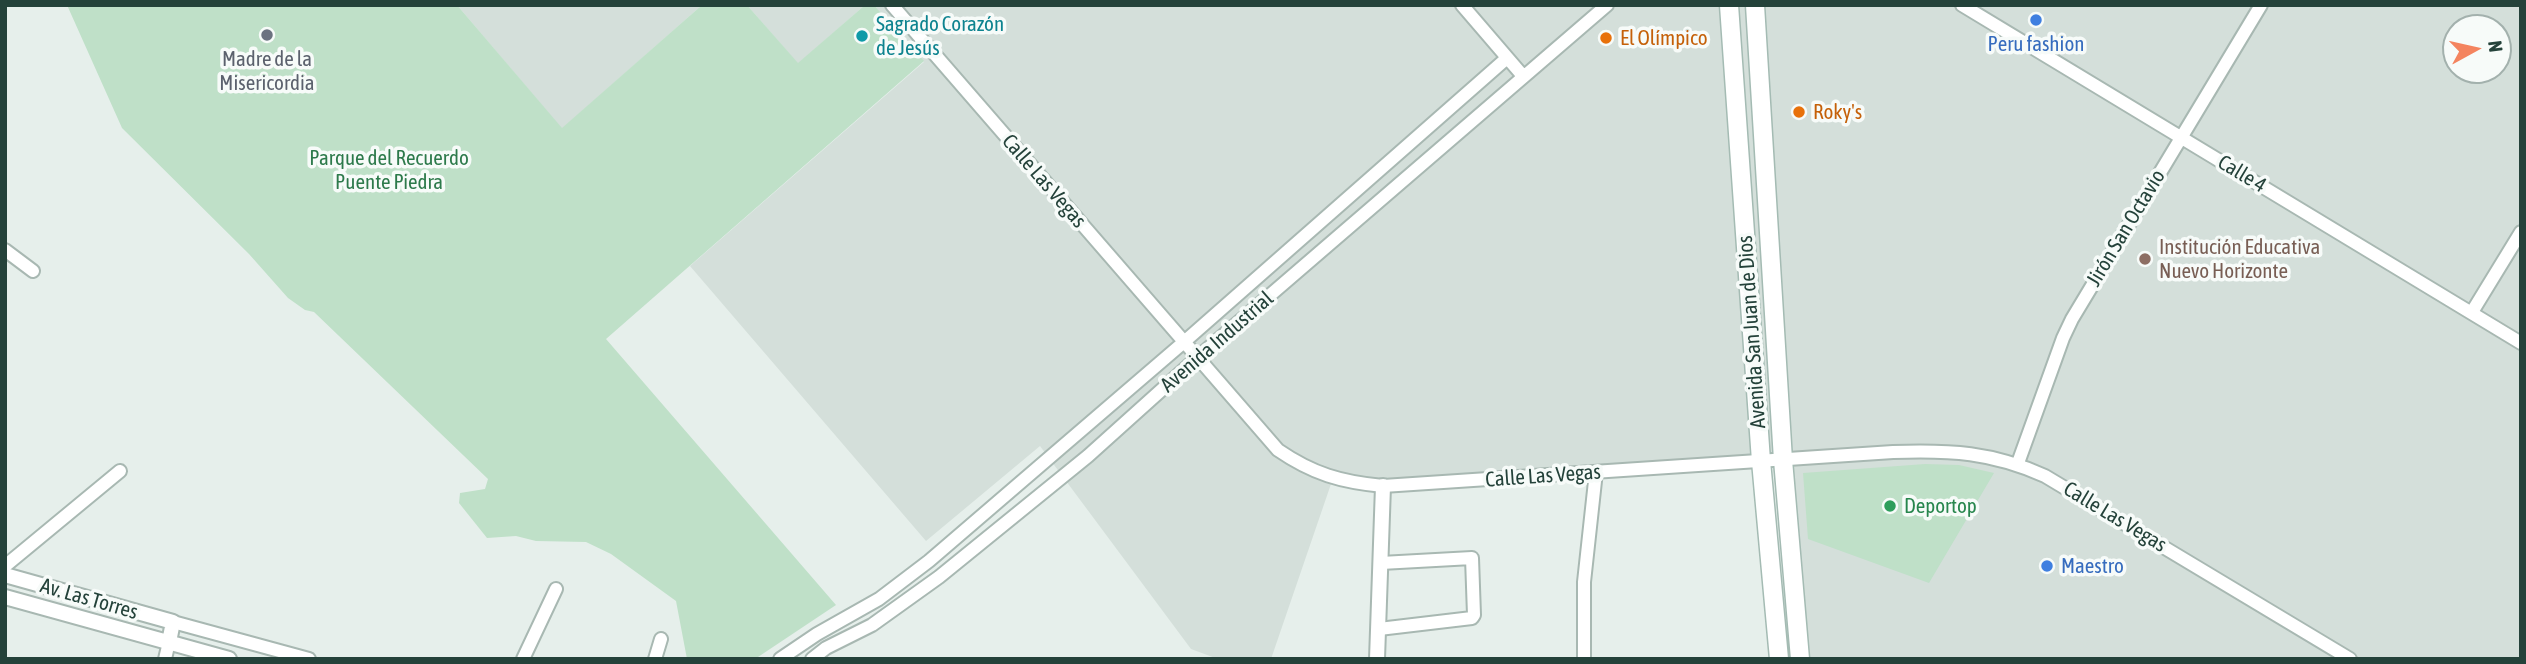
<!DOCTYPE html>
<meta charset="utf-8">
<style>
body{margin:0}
#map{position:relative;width:2526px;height:664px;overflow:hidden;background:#e6efeb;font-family:"Asap Condensed",sans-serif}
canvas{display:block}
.frame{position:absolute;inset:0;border:7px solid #24423a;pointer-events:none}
.north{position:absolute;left:2442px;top:14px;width:70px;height:70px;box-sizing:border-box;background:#f7fbf9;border:2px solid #a3b1ad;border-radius:50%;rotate:82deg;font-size:19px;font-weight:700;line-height:28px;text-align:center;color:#24423a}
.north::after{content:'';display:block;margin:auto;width:24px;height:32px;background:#f4845f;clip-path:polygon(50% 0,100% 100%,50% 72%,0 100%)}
</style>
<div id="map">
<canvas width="2526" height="664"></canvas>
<div class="frame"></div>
<div class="north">N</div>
</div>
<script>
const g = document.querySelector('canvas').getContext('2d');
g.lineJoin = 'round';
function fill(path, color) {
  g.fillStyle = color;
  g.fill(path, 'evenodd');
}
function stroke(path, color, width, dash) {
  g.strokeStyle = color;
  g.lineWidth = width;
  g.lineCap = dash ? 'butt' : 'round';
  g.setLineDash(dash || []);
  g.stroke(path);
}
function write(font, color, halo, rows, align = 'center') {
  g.font = font + ' "Asap Condensed",sans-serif';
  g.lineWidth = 7;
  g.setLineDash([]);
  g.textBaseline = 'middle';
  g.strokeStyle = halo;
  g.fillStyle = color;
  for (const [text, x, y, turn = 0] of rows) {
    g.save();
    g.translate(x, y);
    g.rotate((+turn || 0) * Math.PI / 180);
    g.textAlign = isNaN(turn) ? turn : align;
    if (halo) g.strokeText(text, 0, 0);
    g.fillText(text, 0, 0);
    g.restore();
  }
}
const built = new Path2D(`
 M 457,5 L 702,5 L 562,129 Z
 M 747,5 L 865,5 L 798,64 Z
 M 874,5 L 2521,5 L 2521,659 L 1791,659 L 1773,463 L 1389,487 L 1332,481 L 1271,659 L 1218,659 L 1191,649 L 1040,446 L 926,541 L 690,266 L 924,62 ZM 2456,28 L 2498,28 L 2498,70 L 2456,70 Z`);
const green = new Path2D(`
 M 67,5 L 457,5 L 562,128 L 702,5 L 747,5 L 798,63 L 865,5 L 874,5 L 924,61 L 606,339 L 836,605 L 755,659 L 687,659 L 676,601 L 611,554 L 586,542 L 536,541 L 516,536 L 487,538 L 459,503 L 460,493 L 485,489 L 488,479 L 314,312 L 305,310 L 288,298 L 249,254 L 122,128 Z
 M 1925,464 L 1959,465 L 1994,473 L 1929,583 L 1808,539 L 1803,473 Z`);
const minor = new Path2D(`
 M 892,5 L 1278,450 C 1313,474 1341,482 1383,486 L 1893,452 C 1950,450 1992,452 2045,476 L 2350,659
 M 1462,5 L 1523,76
 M 1962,5 L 2521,343
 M 5,250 L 33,271
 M 2472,312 L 2521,232
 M 2018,463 L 2063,338 L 2072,319 L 2261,5
 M 5,566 L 120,471
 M 173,622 L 309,659
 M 1379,629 L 1472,618 L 1474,615 L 1472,558 L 1381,563
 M 165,659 L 169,642
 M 523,659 L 556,589
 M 655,659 L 661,639
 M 780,659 L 817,634 L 879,599 L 929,561 L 1184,342 L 1507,58
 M 812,659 L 826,648 L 872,625 L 939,577 L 1088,456 L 1197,358 L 1607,5
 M 1584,659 L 1584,582 L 1596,472`);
const tertiary = new Path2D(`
 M 5,575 L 173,622 L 169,642
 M 5,597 L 229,659
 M 1377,659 L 1383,486`);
const secondary = new Path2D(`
 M 1729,5 L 1761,461 L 1779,659
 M 1755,5 L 1783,460 L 1800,659`);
const markers = [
 [2036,20,7,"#3f7fe0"],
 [267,35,7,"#6b7280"],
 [862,36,7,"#0f9aa8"],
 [1606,38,7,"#e8710a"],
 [1799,112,7,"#e8710a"],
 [2145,259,7,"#8d6e63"],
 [1890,506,7,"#2e9e5b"],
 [2047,566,7,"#3f7fe0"]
];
const cultureNames = [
 ["Sagrado Corazón",876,24],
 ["de Jesús",876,48]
];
const foodNames = [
 ["El Olímpico",1620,38],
 ["Roky's",1813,112]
];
const shopNames = [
 ["Peru fashion",2036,44],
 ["Maestro",2061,566,"left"]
];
const worshipNames = [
 ["Madre de la",267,59],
 ["Misericordia",267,83]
];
const parkNames = [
 ["Parque del Recuerdo",389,158],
 ["Puente Piedra",389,182]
];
const streetNames = [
 ["Calle 4",2242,174,31],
 ["Calle Las Vegas",1044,181,49],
 ["Jirón San Octavio",2126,228,-59],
 ["Avenida San Juan de Dios",1752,332,-94],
 ["Avenida Industrial",1217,342,-41],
 ["Calle Las Vegas",1543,476,-4],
 ["Calle Las Vegas",2115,517,31],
 ["Av. Las Torres",89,599,16]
];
const educationNames = [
 ["Institución Educativa",2159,247],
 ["Nuevo Horizonte",2159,271]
];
const leisureNames = [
 ["Deportop",1904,506]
];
fill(built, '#d4dfda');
fill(green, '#bfe0c8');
stroke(minor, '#a8b8b2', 16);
stroke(tertiary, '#a8b8b2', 18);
stroke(secondary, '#a4bbb3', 21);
stroke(minor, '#fff', 12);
stroke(tertiary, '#fff', 14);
stroke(secondary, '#fff', 18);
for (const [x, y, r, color] of markers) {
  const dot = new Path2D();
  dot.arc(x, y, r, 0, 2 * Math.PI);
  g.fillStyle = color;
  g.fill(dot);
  stroke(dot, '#f7fbf9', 2.5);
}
write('21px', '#0d838f', '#f7fbf9', cultureNames, 'left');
write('21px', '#c56008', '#f7fbf9', foodNames, 'left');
write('21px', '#366cbe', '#f7fbf9', shopNames);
write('21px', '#5b616d', '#f7fbf9', worshipNames);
write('21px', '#2d7a4b', '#f7fbf9', parkNames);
write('21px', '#24423a', '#f7fbf9', streetNames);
write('21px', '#785e54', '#f7fbf9', educationNames, 'left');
write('21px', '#27864d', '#f7fbf9', leisureNames, 'left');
</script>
